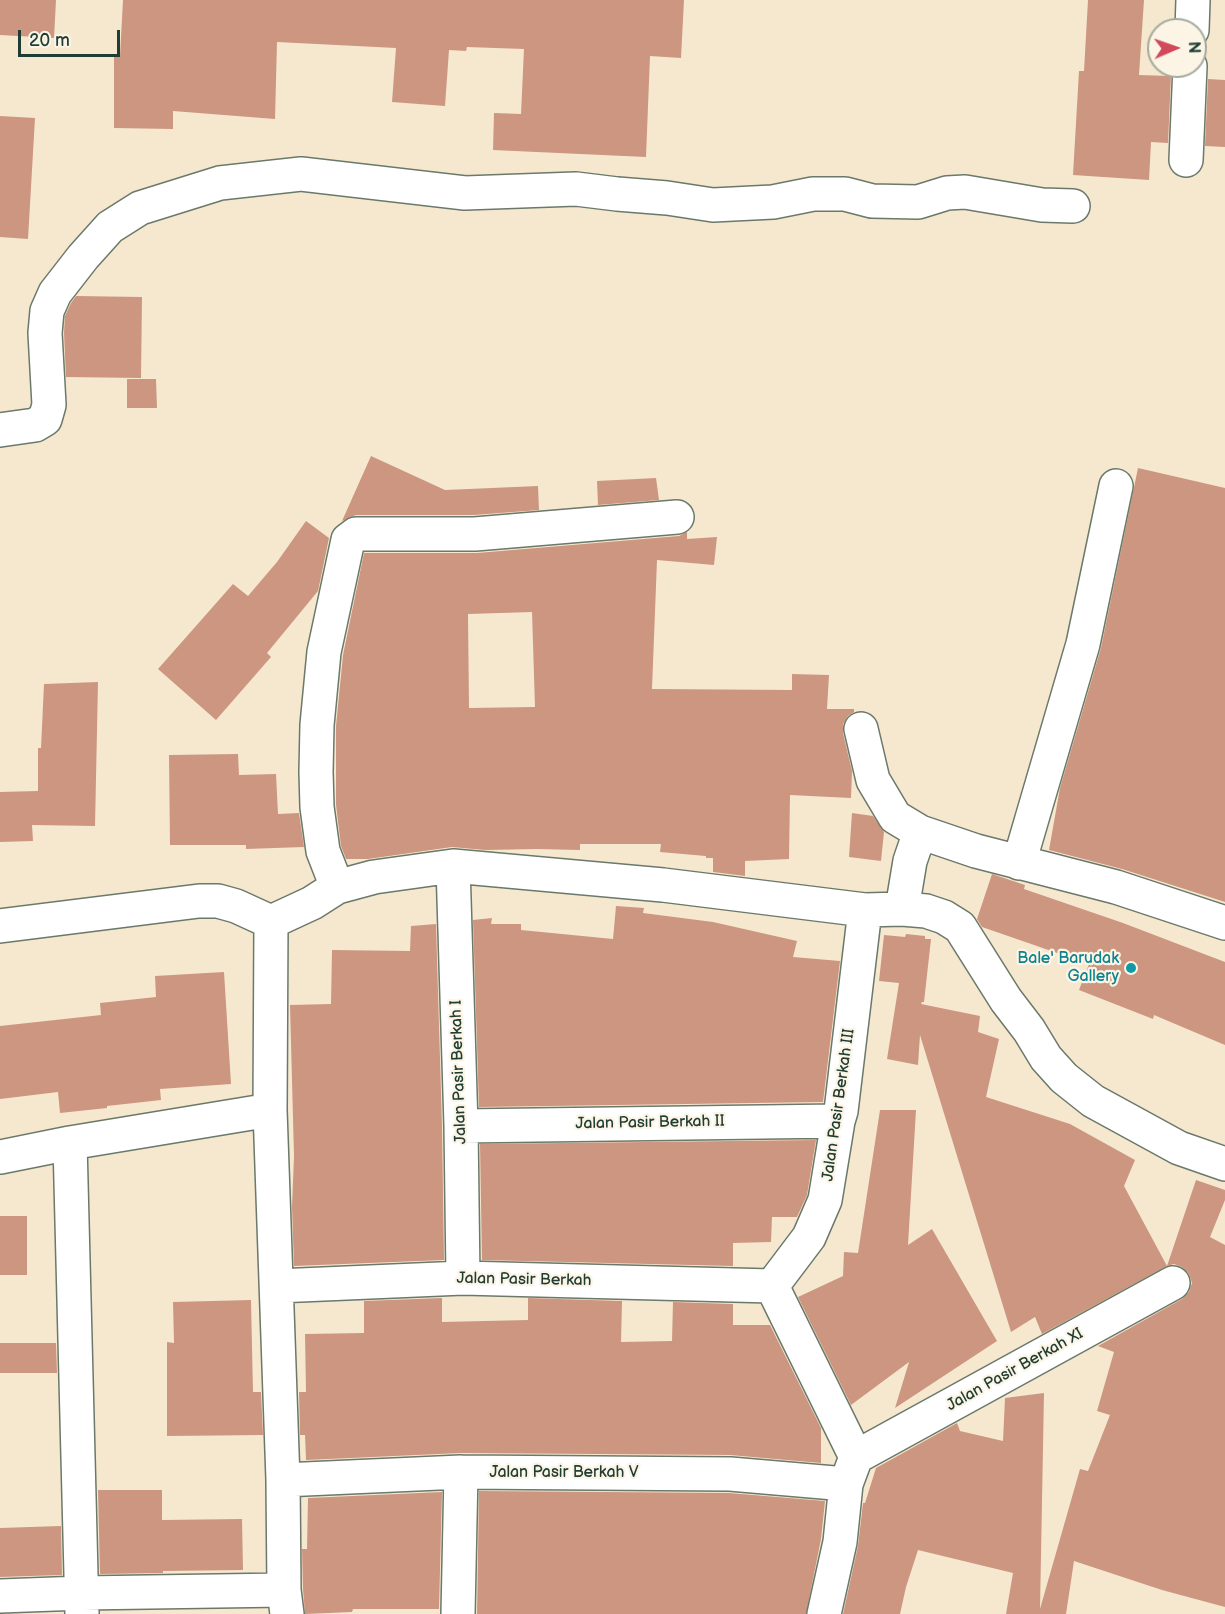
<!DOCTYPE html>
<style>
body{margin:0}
#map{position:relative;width:1225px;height:1614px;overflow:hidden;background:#f5e8cf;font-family:"Balsamiq Sans",sans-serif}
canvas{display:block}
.north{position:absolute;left:1147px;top:18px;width:60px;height:60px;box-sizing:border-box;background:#fcf5e5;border:2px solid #a4ab9e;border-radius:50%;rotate:88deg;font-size:16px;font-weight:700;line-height:24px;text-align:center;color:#1f3d34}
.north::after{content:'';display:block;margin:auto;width:21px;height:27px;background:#d1495b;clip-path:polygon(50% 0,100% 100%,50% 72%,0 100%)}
.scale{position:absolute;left:18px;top:30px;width:102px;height:27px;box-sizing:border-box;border:3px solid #1f3d34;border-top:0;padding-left:8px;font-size:18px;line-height:21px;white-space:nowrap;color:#1f3d34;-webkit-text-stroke:4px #fcf5e5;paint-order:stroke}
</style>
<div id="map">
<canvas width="1225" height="1614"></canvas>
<div class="north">N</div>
<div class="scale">20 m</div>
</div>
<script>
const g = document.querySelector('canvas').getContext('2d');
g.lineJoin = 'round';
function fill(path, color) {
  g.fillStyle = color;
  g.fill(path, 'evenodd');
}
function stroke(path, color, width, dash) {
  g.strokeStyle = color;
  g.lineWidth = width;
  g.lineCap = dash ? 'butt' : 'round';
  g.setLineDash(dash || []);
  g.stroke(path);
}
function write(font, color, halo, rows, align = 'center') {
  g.font = font + ' "Balsamiq Sans",sans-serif';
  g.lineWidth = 4.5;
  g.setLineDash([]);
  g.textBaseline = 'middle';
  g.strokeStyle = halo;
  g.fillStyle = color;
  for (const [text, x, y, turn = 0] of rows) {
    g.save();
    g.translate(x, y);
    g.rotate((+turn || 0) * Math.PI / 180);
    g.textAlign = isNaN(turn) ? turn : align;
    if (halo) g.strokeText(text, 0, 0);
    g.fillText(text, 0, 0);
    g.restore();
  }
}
const building = new Path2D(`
 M 0,0 L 56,0 L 54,38 L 0,35 Z
 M 123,0 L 684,0 L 681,58 L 650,56 L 646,157 L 493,150 L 494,113 L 521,114 L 524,49 L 467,47 L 466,51 L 449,50 L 445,106 L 392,102 L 396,48 L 277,42 L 275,119 L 173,111 L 173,129 L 114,128 L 114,56 L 120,56 Z
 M 1088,0 L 1144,0 L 1139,75 L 1171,76 L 1168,143 L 1151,142 L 1149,180 L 1073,175 L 1079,71 L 1084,71 Z
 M 1208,79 L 1225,80 L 1225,147 L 1205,146 Z
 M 0,116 L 35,118 L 28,239 L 0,237 Z
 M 76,296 L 142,297 L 141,378 L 66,377 L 64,333 L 65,316 L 71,303 Z
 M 127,379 L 156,379 L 157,408 L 127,408 Z
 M 371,456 L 445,490 L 538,486 L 539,510 L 474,515 L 356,515 L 342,521 Z
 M 1138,468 L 1225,488 L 1225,902 L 1122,869 L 1049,850 L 1060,788 L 1101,648 Z
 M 656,478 L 659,500 L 598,505 L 597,481 Z
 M 306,521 L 329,538 L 318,591 L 267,653 L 271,657 L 216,720 L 158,669 L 233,584 L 248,596 L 277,562 Z
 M 687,532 L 687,539 L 717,537 L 714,565 L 657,560 L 652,689 L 792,690 L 792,674 L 829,675 L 827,709 L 854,709 L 854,712 L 848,716 L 843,724 L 843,733 L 852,771 L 851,798 L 790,795 L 789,859 L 745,861 L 745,876 L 713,872 L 713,858 L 706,858 L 706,856 L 660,852 L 661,844 L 580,844 L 580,850 L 537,849 L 485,850 L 452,847 L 368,859 L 346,859 L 341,846 L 336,805 L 336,726 L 343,655 L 364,553 L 477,553 L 679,536 ZM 532,612 L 535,707 L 469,708 L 468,614 Z
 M 98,682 L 95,826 L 32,825 L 33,841 L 0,842 L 0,792 L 38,791 L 38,748 L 41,748 L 44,684 Z
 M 238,754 L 239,775 L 276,774 L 278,814 L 299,813 L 304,847 L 246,849 L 246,845 L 170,845 L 169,755 Z
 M 852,813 L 873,816 L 884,832 L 881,861 L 849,857 Z
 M 992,874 L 1025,885 L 1024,889 L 1123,923 L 1225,962 L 1225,1045 L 1154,1015 L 1153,1019 L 1079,990 L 1089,964 L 982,927 L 977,919 Z
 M 616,906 L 644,908 L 643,913 L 713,922 L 797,941 L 793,957 L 840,961 L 823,1102 L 479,1107 L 473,920 L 492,918 L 491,924 L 521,924 L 521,930 L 613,939 Z
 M 436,924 L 442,1126 L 444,1260 L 294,1266 L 292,1207 L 294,1156 L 290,1005 L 331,1004 L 332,950 L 410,951 L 411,926 Z
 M 906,934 L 925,936 L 925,939 L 931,939 L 924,1002 L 922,1002 L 921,1004 L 980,1016 L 978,1032 L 999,1039 L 986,1097 L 1070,1124 L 1135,1160 L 1124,1186 L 1167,1266 L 1042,1334 L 1035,1317 L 1011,1332 L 920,1035 L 918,1065 L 887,1059 L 899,983 L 879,981 L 884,935 L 905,937 Z
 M 224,972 L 231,1084 L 160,1089 L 161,1100 L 107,1106 L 107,1108 L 60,1113 L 58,1092 L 0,1099 L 0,1026 L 101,1015 L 100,1003 L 156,997 L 155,976 Z
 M 880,1110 L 916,1110 L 908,1245 L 932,1229 L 997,1341 L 895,1408 L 909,1362 L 851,1405 L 798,1297 L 843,1276 L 844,1252 L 858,1253 Z
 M 816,1140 L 807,1195 L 797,1217 L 772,1217 L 771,1242 L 733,1243 L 733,1266 L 482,1260 L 480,1144 Z
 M 1196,1180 L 1225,1190 L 1225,1200 L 1210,1237 L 1225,1245 L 1225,1607 L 1162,1590 L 1074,1561 L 1066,1614 L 1006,1614 L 1013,1573 L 918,1550 L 906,1587 L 900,1614 L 843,1614 L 858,1546 L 863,1503 L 865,1503 L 876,1468 L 957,1423 L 960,1431 L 1003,1441 L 1005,1398 L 1044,1393 L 1040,1609 L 1080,1469 L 1088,1471 L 1110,1415 L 1097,1411 L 1114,1352 L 1098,1346 L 1182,1299 L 1189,1292 L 1192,1283 L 1189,1274 L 1182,1267 L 1174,1264 L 1167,1266 Z
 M 0,1216 L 27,1216 L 27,1275 L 0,1275 Z
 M 442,1298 L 442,1322 L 528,1320 L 528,1298 L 622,1301 L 621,1342 L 672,1341 L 673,1302 L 733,1304 L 733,1325 L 770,1325 L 821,1428 L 821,1463 L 730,1455 L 461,1453 L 306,1460 L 305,1435 L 300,1435 L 299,1392 L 306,1392 L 305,1334 L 364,1333 L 364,1301 Z
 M 251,1300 L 253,1392 L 261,1392 L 263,1435 L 167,1436 L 167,1342 L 174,1343 L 173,1302 Z
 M 0,1343 L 56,1343 L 57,1373 L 0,1373 Z
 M 98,1490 L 162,1490 L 162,1520 L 242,1519 L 243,1570 L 163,1571 L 163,1573 L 100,1574 Z
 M 479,1491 L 729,1493 L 825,1501 L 821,1539 L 806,1614 L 477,1614 Z
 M 442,1492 L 439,1609 L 353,1609 L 352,1612 L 305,1614 L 303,1589 L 302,1549 L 307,1549 L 308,1498 Z
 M 61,1526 L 62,1575 L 0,1577 L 0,1528 Z`);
const minor = new Path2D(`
 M 1192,30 L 1193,0
 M 1186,160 L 1190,66
 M 0,430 L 35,425 L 45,419 L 49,405 L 45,333 L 47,311 L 55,293 L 83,257 L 110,227 L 140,208 L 220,183 L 301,174 L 465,193 L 576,189 L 617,194 L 667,198 L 713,205 L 773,202 L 813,194 L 845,194 L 872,201 L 918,202 L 947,193 L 965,192 L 1042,205 L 1073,206
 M 861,729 L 873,780 L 895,817 L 920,832 L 976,851 L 1116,887 L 1225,923
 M 1019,863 L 1083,644 L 1116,486
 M 453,866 L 461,1126 L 463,1278
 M 337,887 L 323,851 L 317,807 L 316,772 L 317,725 L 324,652 L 348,540 L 356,534 L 475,534 L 677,517
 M 902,909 L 910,861 L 920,832
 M 0,926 L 199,901 L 218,901 L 236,906 L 271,922
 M 461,1126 L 838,1121
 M 70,1143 L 82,1614
 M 0,1157 L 70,1143 L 270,1110
 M 277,1286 L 463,1278 L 772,1286
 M 772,1286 L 809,1237 L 825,1200 L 838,1121 L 841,1111 L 865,910
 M 772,1286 L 856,1457 L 846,1484 L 840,1542 L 824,1614
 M 856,1457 L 1173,1283
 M 283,1480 L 461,1472 L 730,1474 L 846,1484
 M 0,1596 L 82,1593 L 284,1590
 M 287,1614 L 284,1590 L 283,1480 L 270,1110 L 271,922 L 312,903 L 337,887 L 374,877 L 453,866 L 663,885 L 865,910 L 902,909 L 926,911 L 944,917 L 960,927 L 1006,1000 L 1029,1030 L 1046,1058 L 1064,1078 L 1093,1101 L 1179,1148 L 1225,1164
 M 458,1614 L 461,1472`);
const markers = [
 [1131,968,6,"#0f9aa8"]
];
const cultureNames = [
 ["Bale' Barudak",1119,959],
 ["Gallery",1119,977]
];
const streetNames = [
 ["Jalan Pasir Berkah I",459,1072,-92],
 ["Jalan Pasir Berkah III",839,1105,-82],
 ["Jalan Pasir Berkah II",650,1123,-1],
 ["Jalan Pasir Berkah",524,1280,1],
 ["Jalan Pasir Berkah XI",1015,1370,-29],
 ["Jalan Pasir Berkah V",564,1473]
];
fill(building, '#cd9680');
stroke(minor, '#6a796a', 36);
stroke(minor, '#fff', 33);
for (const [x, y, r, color] of markers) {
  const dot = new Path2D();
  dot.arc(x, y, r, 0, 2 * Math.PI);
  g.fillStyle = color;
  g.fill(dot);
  stroke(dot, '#fcf5e5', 2);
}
write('16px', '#0d838f', '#fcf5e5', cultureNames, 'right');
write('16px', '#1f3d34', '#fcf5e5', streetNames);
</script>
